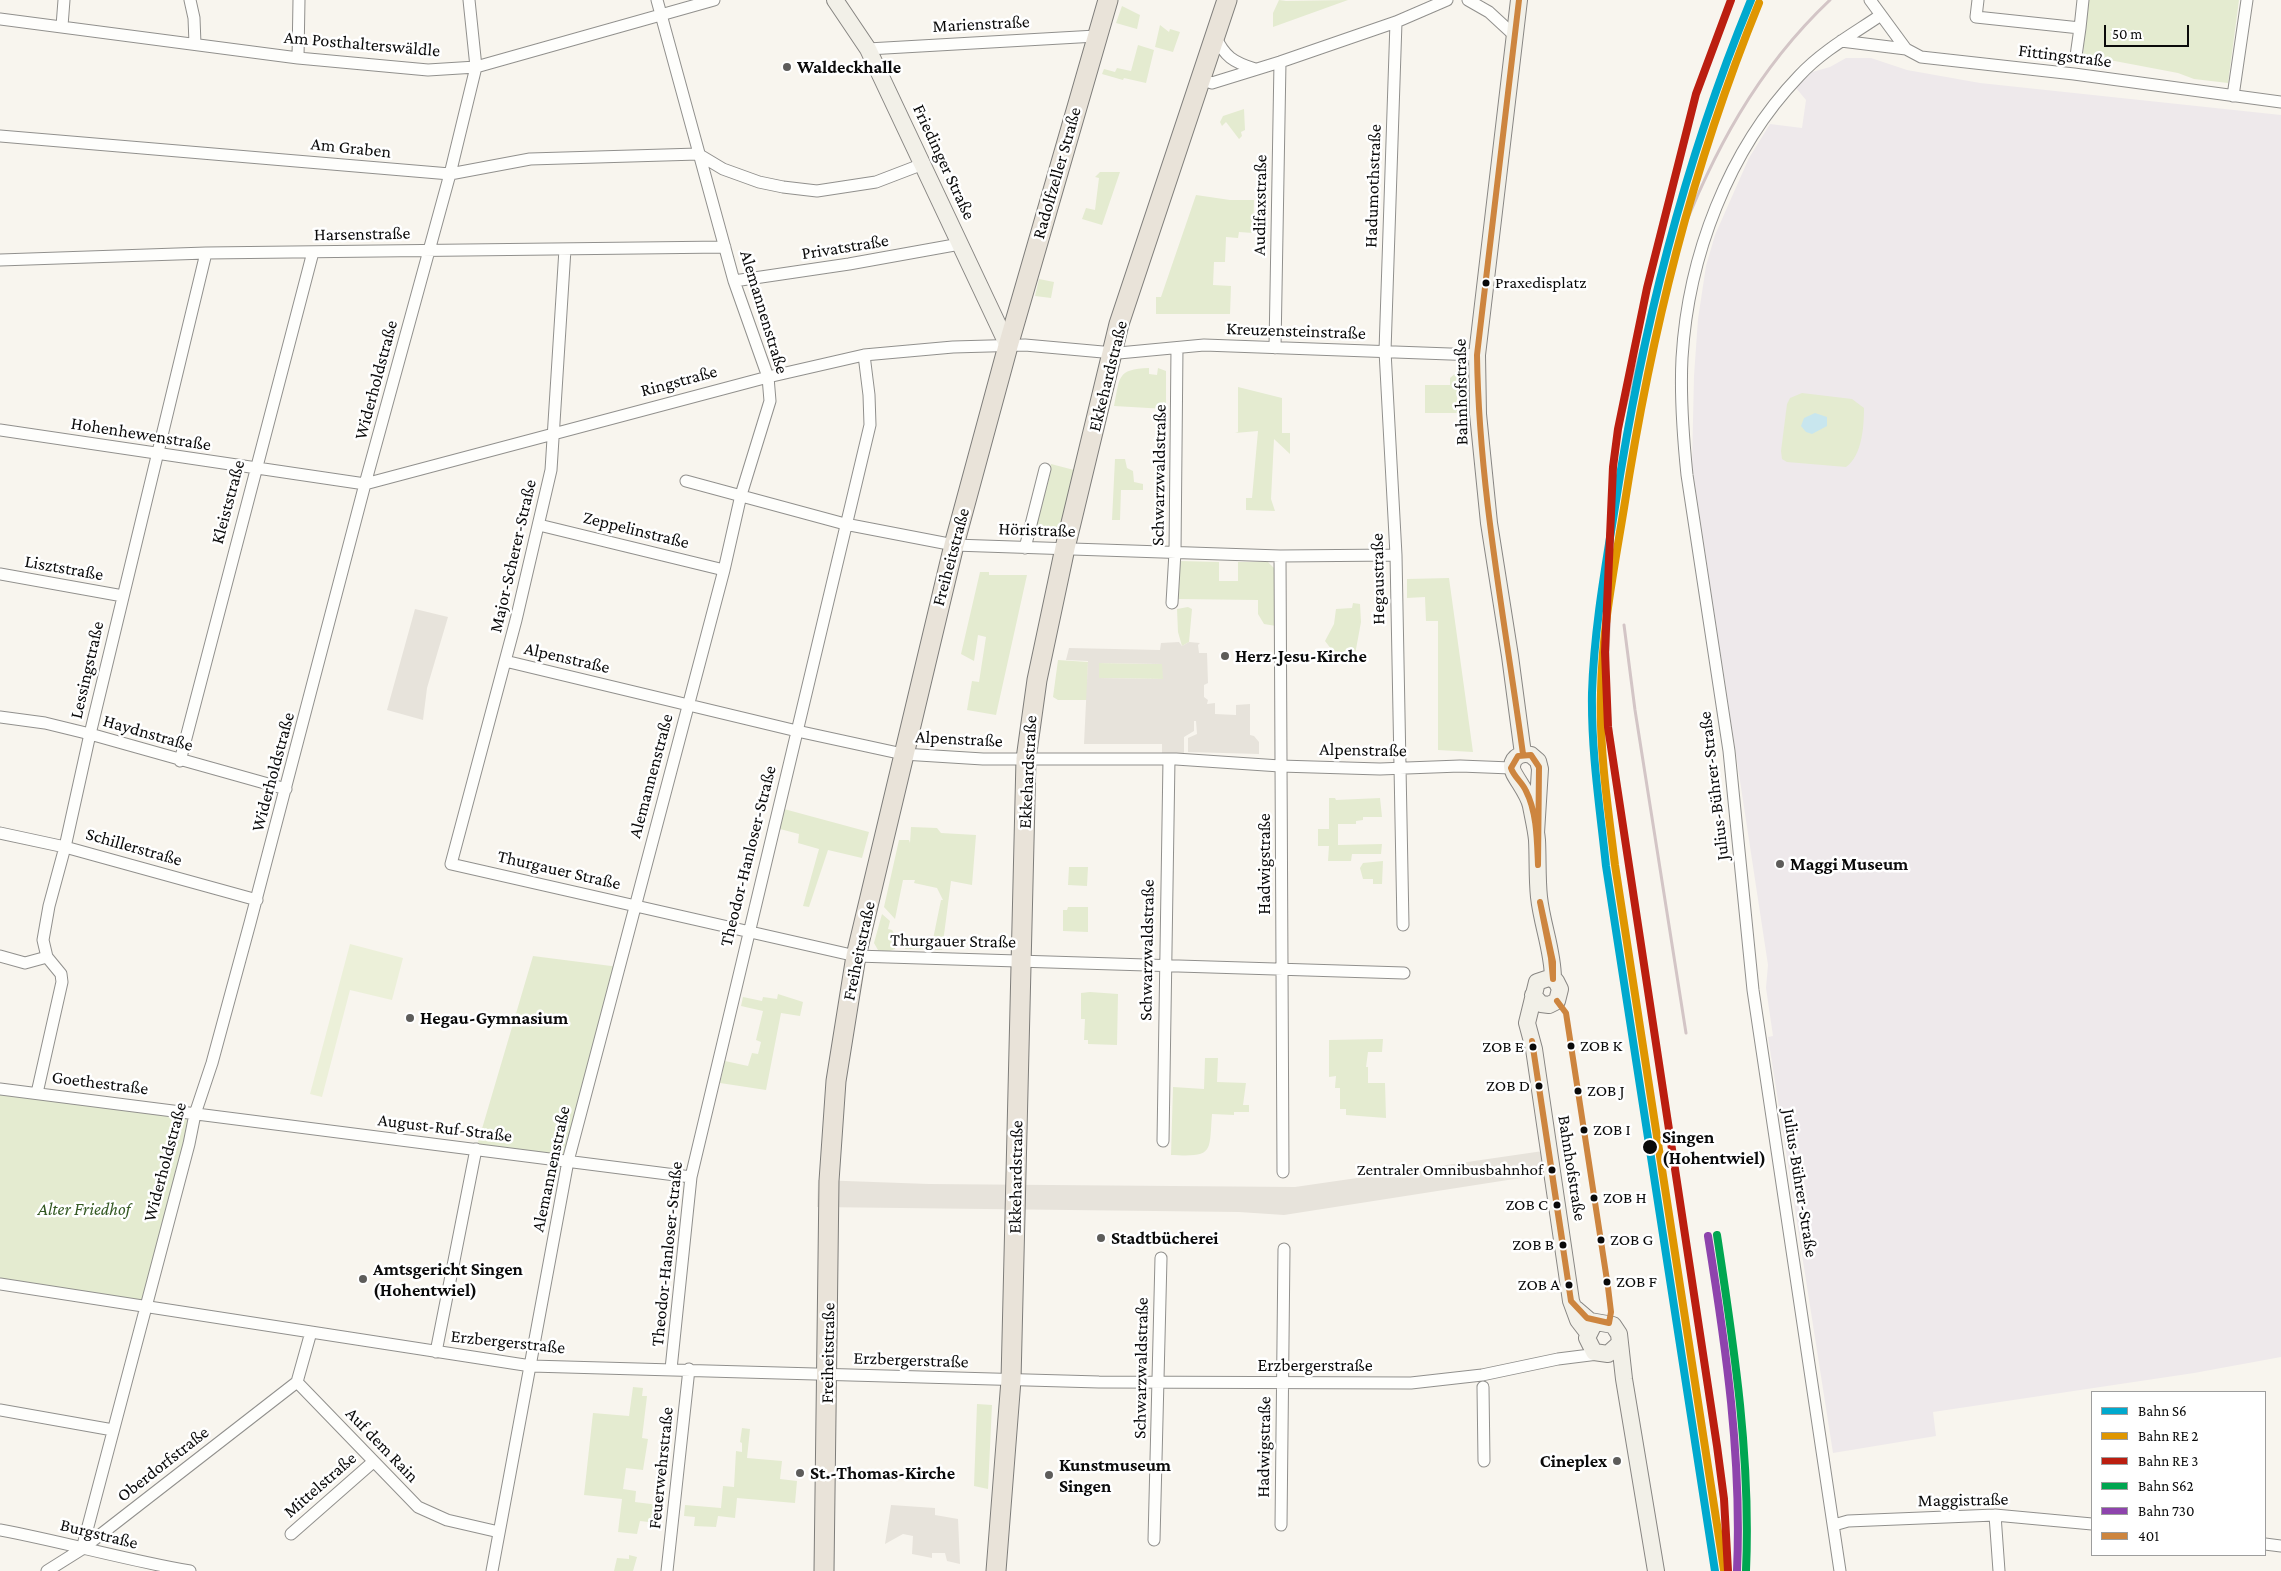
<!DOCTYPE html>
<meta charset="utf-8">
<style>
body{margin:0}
#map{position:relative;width:2281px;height:1571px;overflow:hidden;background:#f8f5ee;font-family:"Crimson Pro",serif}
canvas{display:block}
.legend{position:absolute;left:2091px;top:1391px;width:175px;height:165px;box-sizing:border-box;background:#fff;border:1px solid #9d9d9d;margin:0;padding:6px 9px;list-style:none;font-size:15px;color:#0a0a0a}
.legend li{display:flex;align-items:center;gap:10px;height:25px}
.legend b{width:25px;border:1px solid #9d9d9d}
.scale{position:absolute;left:2104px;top:25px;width:85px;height:22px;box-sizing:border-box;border:2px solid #0a0a0a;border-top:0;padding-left:6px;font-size:15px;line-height:18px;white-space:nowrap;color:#0a0a0a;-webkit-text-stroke:4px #fff;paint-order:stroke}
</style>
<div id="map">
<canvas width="2281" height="1571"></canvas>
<ul class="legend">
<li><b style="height:6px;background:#00a9ce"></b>Bahn S6</li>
<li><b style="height:6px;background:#df9601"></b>Bahn RE 2</li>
<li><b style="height:6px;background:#bb1e10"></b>Bahn RE 3</li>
<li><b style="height:6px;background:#00a651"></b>Bahn S62</li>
<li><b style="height:6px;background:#8e44ad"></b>Bahn 730</li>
<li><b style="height:6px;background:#cd853f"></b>401</li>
</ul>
<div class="scale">50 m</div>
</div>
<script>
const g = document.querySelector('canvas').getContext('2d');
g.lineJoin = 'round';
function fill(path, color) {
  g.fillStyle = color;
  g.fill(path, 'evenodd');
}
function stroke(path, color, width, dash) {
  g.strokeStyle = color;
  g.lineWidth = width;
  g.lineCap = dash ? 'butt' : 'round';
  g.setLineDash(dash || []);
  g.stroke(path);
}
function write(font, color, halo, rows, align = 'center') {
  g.font = font + ' "Crimson Pro",serif';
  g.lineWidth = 5;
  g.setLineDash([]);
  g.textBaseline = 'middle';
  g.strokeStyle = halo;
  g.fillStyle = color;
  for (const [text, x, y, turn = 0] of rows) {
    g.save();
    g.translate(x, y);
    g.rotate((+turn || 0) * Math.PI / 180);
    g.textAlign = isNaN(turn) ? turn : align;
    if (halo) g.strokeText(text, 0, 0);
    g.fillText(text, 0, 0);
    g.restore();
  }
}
const industrial = new Path2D(`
 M 1846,58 L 1871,58 L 1907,70 L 1980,83 L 2281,115 L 2281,1357 L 2194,1373 L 1933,1412 L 1936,1436 L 1833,1453 L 1768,1037 L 1773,1036 L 1766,988 L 1768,965 L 1692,465 L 1694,376 L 1698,319 L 1706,266 L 1715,235 L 1749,158 L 1770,124 L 1802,128 L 1806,100 L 1796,88 L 1812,72 L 1830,67 Z`);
const green = new Path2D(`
 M 1279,0 L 1286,1 L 1348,0 L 1273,27 L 1273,13 Z
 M 2088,0 L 2239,0 L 2228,83 L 2194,79 L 2178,73 L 2083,55 Z
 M 1122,6 L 1140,15 L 1137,29 L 1116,23 Z
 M 1160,25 L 1169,32 L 1170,29 L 1180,32 L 1173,52 L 1155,47 Z
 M 1138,45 L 1154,50 L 1146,83 L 1124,78 L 1123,80 L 1102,74 L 1104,69 L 1115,72 L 1117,68 L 1131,71 Z
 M 1244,109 L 1245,130 L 1241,132 L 1242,136 L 1239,139 L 1226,122 L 1222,126 L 1220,122 L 1223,116 Z
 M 1100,172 L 1120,172 L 1102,225 L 1082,219 L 1086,208 L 1095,210 L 1099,178 L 1095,177 Z
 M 1196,195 L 1230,200 L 1254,200 L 1253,233 L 1239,232 L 1238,238 L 1226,237 L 1225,262 L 1214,262 L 1213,285 L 1231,286 L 1230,314 L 1156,314 L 1156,297 L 1161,297 Z
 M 1039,279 L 1054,282 L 1051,298 L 1035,296 Z
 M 1149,368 L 1149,374 L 1157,375 L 1158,368 L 1166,371 L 1166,409 L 1114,406 C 1120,378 1116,369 1149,368 Z
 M 1457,372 L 1457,413 L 1425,413 L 1425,385 L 1450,385 L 1450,378 Z
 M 1238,387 L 1282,398 L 1282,433 L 1290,433 L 1290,454 L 1274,439 L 1271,499 L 1275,511 L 1246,510 L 1246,498 L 1252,498 L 1258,431 L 1235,433 L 1238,432 Z
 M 1802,393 L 1852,399 L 1864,408 C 1864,427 1862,456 1846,467 L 1787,462 L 1782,459 L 1781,451 L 1787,404 L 1790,398 Z
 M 1115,459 L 1125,459 L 1127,468 L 1133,471 L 1134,482 L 1143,484 L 1143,490 L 1121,490 L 1120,520 L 1112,520 Z
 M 1051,464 L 1074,470 L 1062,522 L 1056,532 L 1033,531 Z
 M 1180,561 L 1219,562 L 1219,581 L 1238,581 L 1238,562 L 1268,562 L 1275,569 L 1276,626 L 1264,624 L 1258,614 L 1258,600 L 1178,599 Z
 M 980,572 L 989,572 L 989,575 L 1027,575 L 996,715 L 967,710 L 972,681 L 979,682 L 986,637 L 978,635 L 974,661 L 961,654 Z
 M 1449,578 L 1473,752 L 1438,750 L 1438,621 L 1426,621 L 1425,597 L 1407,598 L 1407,579 Z
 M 1353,603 L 1360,604 L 1361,622 L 1354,660 L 1341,662 L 1325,641 L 1334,624 L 1336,609 L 1352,608 Z
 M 1188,607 L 1192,609 L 1189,642 L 1182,646 L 1178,632 L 1177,609 Z
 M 1058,660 L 1088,662 L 1087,700 L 1058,700 L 1053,697 Z
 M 1099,663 L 1163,664 L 1163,679 L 1099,678 Z
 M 1329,798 L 1335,798 L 1336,800 L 1380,798 L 1382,817 L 1363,817 L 1363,820 L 1356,821 L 1356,824 L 1338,824 L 1338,845 L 1382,844 L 1381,854 L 1352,854 L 1351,861 L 1328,861 L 1329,846 L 1318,846 L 1318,829 L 1329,829 Z
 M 784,809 L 869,832 L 862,858 L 828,850 L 809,907 L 803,906 L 819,849 L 798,843 L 799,834 L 780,829 Z
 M 911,827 L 937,828 L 941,833 L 976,835 L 972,885 L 951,881 L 942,950 L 905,949 L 907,940 L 913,937 L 933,939 L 941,900 L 943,900 L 937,888 L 914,883 L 915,880 L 903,880 L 895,919 L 884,907 L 899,840 L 909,840 L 910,843 Z
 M 1383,861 L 1382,884 L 1373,884 L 1373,879 L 1363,879 L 1360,868 L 1363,863 Z
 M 1069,867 L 1088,867 L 1087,886 L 1068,885 Z
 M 1068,907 L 1088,907 L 1088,932 L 1063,931 L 1063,910 L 1067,910 Z
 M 882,914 L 890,921 L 888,929 L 892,930 L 898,939 L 895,949 L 887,952 L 878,950 L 874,943 Z
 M 533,956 L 619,967 L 568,1161 L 476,1149 Z
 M 1090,992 L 1118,994 L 1117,1045 L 1088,1044 L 1088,1040 L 1084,1040 L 1085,1019 L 1081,1019 L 1081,993 Z
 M 778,994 L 803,1002 L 800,1016 L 781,1013 L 766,1090 L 720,1083 L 725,1061 L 748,1066 L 752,1053 L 758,1054 L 761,1042 L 756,1040 L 763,1011 L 741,1006 L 743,997 L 762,1001 L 763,997 L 777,999 Z
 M 1383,1039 L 1382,1052 L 1368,1052 L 1366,1067 L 1368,1067 L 1368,1083 L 1385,1083 L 1386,1118 L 1346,1115 L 1346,1109 L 1340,1109 L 1340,1088 L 1335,1088 L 1336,1076 L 1329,1077 L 1329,1040 Z
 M 1205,1058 L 1218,1058 L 1217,1082 L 1246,1083 L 1243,1105 L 1249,1105 L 1249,1112 L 1234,1112 L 1234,1115 L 1212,1114 C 1209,1153 1214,1157 1171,1155 L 1173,1087 L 1204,1089 Z
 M 0,1089 L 195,1114 L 145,1306 L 0,1284 Z
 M 633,1387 L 643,1388 L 642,1396 L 647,1396 L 642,1438 L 648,1439 L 643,1470 L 626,1468 L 623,1489 L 636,1491 L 635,1502 L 659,1505 L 657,1523 L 640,1521 L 637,1534 L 618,1532 L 622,1499 L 584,1495 L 593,1413 L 629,1416 Z
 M 977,1404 L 992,1405 L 988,1489 L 974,1486 Z
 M 742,1428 L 750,1429 L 747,1458 L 782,1461 L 780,1479 L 797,1481 L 795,1503 L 737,1498 L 735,1518 L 718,1516 L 716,1527 L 694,1526 L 695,1517 L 684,1516 L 685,1505 L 721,1508 L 723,1486 L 734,1487 L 736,1451 L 742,1452 L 742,1443 L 740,1442 Z
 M 629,1555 L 637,1557 L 633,1571 L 614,1571 L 617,1558 L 629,1559 Z`);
const pitch = new Path2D(`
 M 350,944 L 403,958 L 392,1000 L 350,990 L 322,1097 L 310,1094 Z`);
const plaza = new Path2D(`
 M 415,609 L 448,617 L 427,688 L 423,720 L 387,710 Z
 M 1179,642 L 1182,646 L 1189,642 L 1200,643 L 1198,645 L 1199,653 L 1207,653 L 1208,683 L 1204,685 L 1204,697 L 1208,700 L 1207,704 L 1215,703 L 1215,714 L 1236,715 L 1236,705 L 1250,704 L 1250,735 L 1254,736 L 1259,742 L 1259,754 L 1188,752 L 1188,738 L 1197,734 L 1196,721 L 1194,721 L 1194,731 L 1184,737 L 1184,754 L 1162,754 L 1162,744 L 1084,744 L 1088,661 L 1066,660 L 1069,648 L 1160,650 L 1161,643 ZM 1099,663 L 1162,664 L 1163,679 L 1099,678 Z
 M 1543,1151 L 1546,1174 L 1284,1215 L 1239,1212 L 817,1207 L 818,1180 L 929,1184 L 1295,1187 Z
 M 891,1505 L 935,1508 L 935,1515 L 958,1519 L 960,1564 L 947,1561 L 945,1553 L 932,1553 L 932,1558 L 912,1554 L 913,1536 L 903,1534 L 885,1544 Z`);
const water = new Path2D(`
 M 1815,413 L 1827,417 L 1827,426 L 1812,434 L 1806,432 L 1801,426 L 1804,418 Z`);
const street = new Path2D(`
 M 190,0 L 194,18 L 195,44
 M 1468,0 L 1489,12 L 1515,36
 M 1870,0 L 1906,49 L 1921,57 L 2074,74 L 2281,102
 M 1978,0 L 1976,17 L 2080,28 L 2076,56
 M 0,19 L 298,58 L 428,70 L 476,67 L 714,0
 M 1396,22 L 1385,351 L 1396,555 L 1403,925
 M 62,26 L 64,0
 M 2080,28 L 2083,0
 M 1215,36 C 1225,57 1233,62 1255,69
 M 1841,41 L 1906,49
 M 868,49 L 1096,36
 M 298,58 L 299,0
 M 1199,79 L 1212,83 L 1280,62 L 1396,22 L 1447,0
 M 2233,96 L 2247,0
 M 0,136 L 450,174 L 530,159 L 698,154 L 723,169 L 759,182 L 783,187 L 817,191 L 876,182 L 923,164
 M 565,249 L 551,470 L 516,620 L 451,864 L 856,956 L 1404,973
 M 0,260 L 206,253 L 725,247
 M 734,281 L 849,264 L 960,244
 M 1275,348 L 1280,62
 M 1108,354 L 1204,345 L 1477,355
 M 0,430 L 365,484 L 768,377 L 864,355 L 953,347 L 1025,345 L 1114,353
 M 686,481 L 845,524 L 954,545 L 1280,556 L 1396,555
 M 539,525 L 724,570
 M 1025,548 L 1045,469
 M 1280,556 L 1283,1172
 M 0,574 L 123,596
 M 1172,603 L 1175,552 L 1177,348
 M 505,661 L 797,731 L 903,754 L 983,759 L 1176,759 L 1280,766 L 1380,769 L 1460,766 L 1511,768
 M 0,717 L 45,723 L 90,734 L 286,789
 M 180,761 L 313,252
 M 0,833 L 65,847 L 257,900
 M 0,956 L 25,963 L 47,957
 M 0,1089 L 691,1177
 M 37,1093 L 62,982 L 61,974 L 47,957 L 43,940 L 49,906 L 65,847 L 90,734 L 206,253
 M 1163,1141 L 1169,759
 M 0,1284 L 531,1366 L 1099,1382 L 1411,1383 L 1482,1375 L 1558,1359 L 1598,1354
 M 311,1332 L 297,1382 L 418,1507 L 447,1520 L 499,1532
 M 436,1352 L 476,1149
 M 671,1369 L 691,1177 L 870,425 L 869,395 L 864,355
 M 1483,1387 L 1484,1461
 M 0,1410 L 113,1430
 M 1995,1515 L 1999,1571
 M 1281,1525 L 1284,1249
 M 1834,1525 L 1848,1521 L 1995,1515 L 2092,1524
 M 0,1530 C 64,1542 126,1560 190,1571
 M 291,1534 L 373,1462
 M 1154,1540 L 1161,1258
 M 2265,1544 L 2281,1546
 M 82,1549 L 189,1144 L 195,1114 L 212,1063 L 250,923 L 365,484 L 450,174 L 476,67 L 469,0
 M 47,1571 L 82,1549 L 297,1382
 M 492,1571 L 568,1161 L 724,570 L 741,495 L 770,401 L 768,377 L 734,281 L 657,0
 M 667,1571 L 689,1369
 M 1840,1571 L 1753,990 L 1729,751 L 1687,475 C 1683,436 1680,397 1682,358 C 1688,257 1728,150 1799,76 C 1822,51 1853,34 1881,15`);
const secondary = new Path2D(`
 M 835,0 L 868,49 L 1008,346
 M 1519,0 L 1477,355 L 1478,414 L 1489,523 L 1510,656 L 1523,754
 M 1536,833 L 1540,769 L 1538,761 L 1531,755 C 1523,752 1513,756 1512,766 C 1511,774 1528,791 1531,806 C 1533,817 1536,829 1537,840 C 1538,859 1537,878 1539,897 C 1542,925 1553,951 1553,979
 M 1533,995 L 1541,1004 L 1549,1005 L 1557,1001 L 1560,989 L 1556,981 L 1549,978 L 1537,982 L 1527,1023 L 1534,1049 L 1571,1301 L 1578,1320 L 1588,1333
 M 1576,1309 L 1590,1321 L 1613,1325 L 1619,1334 L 1624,1379 L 1656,1571
 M 1593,1326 L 1587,1338 L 1594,1352 L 1608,1354 L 1619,1344`);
const primary = new Path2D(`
 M 824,1571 L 829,1181 L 836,1081 L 856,956 L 954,545 L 1008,346 L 1108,0
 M 996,1571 L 1011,1380 L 1026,759 L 1037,680 L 1065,548 L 1119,324 L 1227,0`);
const rail = new Path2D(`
 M 1677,246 C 1712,153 1757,69 1830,0
 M 1620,426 L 1645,335
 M 1613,522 L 1607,682 L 1612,743 L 1687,1237
 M 1624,625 L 1635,710 L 1686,1033`);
const bus1 = new Path2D(`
 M 1519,0 L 1477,355 C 1479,489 1505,621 1523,754
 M 1531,755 L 1539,767 L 1538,865 C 1537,842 1537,812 1526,791 C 1522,782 1514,777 1511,768 L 1518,756 Z
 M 1540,902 L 1553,962 L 1553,979
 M 1540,902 L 1551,958 L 1553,979
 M 1532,1041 L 1563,1245
 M 1532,1041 L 1571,1301 L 1587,1318 L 1609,1323 L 1611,1312 L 1608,1287 L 1566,1013 L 1557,1001`);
const rail1 = new Path2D(`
 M 1715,1571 L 1606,866 C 1600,809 1591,751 1592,693 C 1594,630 1605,569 1615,507 C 1642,331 1683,165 1751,0`);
const rail2 = new Path2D(`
 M 1724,1570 L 1615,865 C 1608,808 1599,750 1601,692 C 1602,630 1614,569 1624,508 C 1651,333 1692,167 1759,3`);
const rail3 = new Path2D(`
 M 1728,1571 L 1724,1499 L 1717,1446 L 1608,727 L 1605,652 L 1613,467 L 1618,429 L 1647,288 L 1696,94 L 1731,0`);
const rail4 = new Path2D(`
 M 1717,1235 C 1734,1347 1751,1457 1746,1571`);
const rail5 = new Path2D(`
 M 1708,1236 C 1726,1348 1742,1458 1737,1571`);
const markers = [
 [787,67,5,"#5d5c5a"],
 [1486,283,4.5,"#0a0a0a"],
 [1225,656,5,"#5d5c5a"],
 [1780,864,5,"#5d5c5a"],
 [410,1018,5,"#5d5c5a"],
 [1571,1046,4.5,"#0a0a0a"],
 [1533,1047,4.5,"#0a0a0a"],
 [1539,1086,4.5,"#0a0a0a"],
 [1578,1091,4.5,"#0a0a0a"],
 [1584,1130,4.5,"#0a0a0a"],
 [1650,1147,8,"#0a0a0a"],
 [1552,1170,4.5,"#0a0a0a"],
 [1594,1198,4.5,"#0a0a0a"],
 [1557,1205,4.5,"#0a0a0a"],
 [1101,1238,5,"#5d5c5a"],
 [1601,1240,4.5,"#0a0a0a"],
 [1563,1245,4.5,"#0a0a0a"],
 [363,1279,5,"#5d5c5a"],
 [1607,1282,4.5,"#0a0a0a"],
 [1569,1285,4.5,"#0a0a0a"],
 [1617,1461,5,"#5d5c5a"],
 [800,1473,5,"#5d5c5a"],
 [1049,1475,5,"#5d5c5a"]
];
const busNames = [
 ["Praxedisplatz",1495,283],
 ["ZOB K",1580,1046],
 ["ZOB E",1524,1047,"right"],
 ["ZOB D",1530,1086,"right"],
 ["ZOB J",1587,1091],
 ["ZOB I",1593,1130],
 ["Zentraler Omnibusbahnhof",1543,1170,"right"],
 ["ZOB H",1603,1198],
 ["ZOB C",1548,1205,"right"],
 ["ZOB G",1610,1240],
 ["ZOB B",1554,1245,"right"],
 ["ZOB F",1616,1282],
 ["ZOB A",1560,1285,"right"]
];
const streetNames = [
 ["Marienstraße",981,24,-3],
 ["Am Posthalterswäldle",362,44,5],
 ["Fittingstraße",2065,56,7],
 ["Am Graben",351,148,6],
 ["Friedinger Straße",944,162,65],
 ["Radolfzeller Straße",1057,173,-74],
 ["Hadumothstraße",1373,186,-88],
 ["Audifaxstraße",1260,205,-89],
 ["Harsenstraße",362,234,-1],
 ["Privatstraße",845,247,-9],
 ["Alemannenstraße",764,312,73],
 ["Kreuzensteinstraße",1296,331,2],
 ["Ekkehardstraße",1108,376,-76],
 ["Widerholdstraße",376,380,-75],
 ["Ringstraße",679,381,-15],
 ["Bahnhofstraße",1461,392,-91],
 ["Hohenhewenstraße",141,434,9],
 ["Schwarzwaldstraße",1159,475,-89],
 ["Kleiststraße",228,502,-75],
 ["Zeppelinstraße",636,530,14],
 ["Höristraße",1037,530,2],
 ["Major-Scherer-Straße",513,556,-77],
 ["Freiheitstraße",951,557,-75],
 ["Lisztstraße",64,568,10],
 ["Hegaustraße",1378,579,-91],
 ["Alpenstraße",567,658,13],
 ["Lessingstraße",87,670,-77],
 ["Haydnstraße",148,733,16],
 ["Alpenstraße",959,739,3],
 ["Alpenstraße",1363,750,1],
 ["Widerholdstraße",273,772,-75],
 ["Ekkehardstraße",1028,772,-87],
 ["Alemannenstraße",651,776,-75],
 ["Julius-Bührer-Straße",1714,786,-97],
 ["Schillerstraße",134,847,16],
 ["Theodor-Hanloser-Straße",748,856,-76],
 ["Hadwigstraße",1264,864,-90],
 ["Thurgauer Straße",559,870,13],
 ["Thurgauer Straße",953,941,1],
 ["Schwarzwaldstraße",1147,950,-89],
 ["Freiheitstraße",859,951,-78],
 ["Goethestraße",100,1083,7],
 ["August-Ruf-Straße",445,1128,7],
 ["Widerholdstraße",165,1162,-75],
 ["Bahnhofstraße",1572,1168,81],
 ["Alemannenstraße",551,1169,-78],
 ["Ekkehardstraße",1016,1177,-89],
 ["Julius-Bührer-Straße",1800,1183,81],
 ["Theodor-Hanloser-Straße",667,1254,-84],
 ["Erzbergerstraße",508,1342,6],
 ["Freiheitstraße",828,1353,-89],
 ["Erzbergerstraße",911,1360,2],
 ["Erzbergerstraße",1315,1365],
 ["Schwarzwaldstraße",1141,1368,-89],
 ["Auf dem Rain",382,1445,46],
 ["Hadwigstraße",1264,1447,-89],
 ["Oberdorfstraße",163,1464,-38],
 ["Feuerwehrstraße",661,1468,-84],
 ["Mittelstraße",320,1485,-41],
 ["Maggistraße",1963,1500,-1],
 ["Burgstraße",99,1534,14]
];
const poiNames = [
 ["Waldeckhalle",797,67],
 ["Herz-Jesu-Kirche",1235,656],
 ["Maggi Museum",1790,864],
 ["Hegau-Gymnasium",420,1018],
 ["Stadtbücherei",1111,1238],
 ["Amtsgericht Singen",373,1269],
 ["(Hohentwiel)",373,1290],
 ["Cineplex",1607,1461,"right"],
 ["Kunstmuseum",1059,1465],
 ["Singen",1059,1486],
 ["St.-Thomas-Kirche",810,1473]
];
const stopNames = [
 ["Singen",1662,1137],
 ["(Hohentwiel)",1662,1158]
];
const parkNames = [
 ["Alter Friedhof",84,1209]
];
fill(industrial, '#eee9eb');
fill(green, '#e4ebd0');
fill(pitch, '#ecf0d9');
fill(plaza, '#e7e3db');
fill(water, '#c8e6ee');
stroke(street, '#91908d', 13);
stroke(secondary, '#888683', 18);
stroke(primary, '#7e7d7a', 21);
stroke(street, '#fefefc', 11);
stroke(secondary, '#f2f0e8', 16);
stroke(primary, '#e9e3d9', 19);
stroke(rail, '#d3c5c6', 3);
stroke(bus1, '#cd853f', 6);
stroke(rail1, '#00a9ce', 8);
stroke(rail2, '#df9601', 8);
stroke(rail3, '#bb1e10', 8);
stroke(rail4, '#00a651', 8);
stroke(rail5, '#8e44ad', 8);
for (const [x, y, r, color] of markers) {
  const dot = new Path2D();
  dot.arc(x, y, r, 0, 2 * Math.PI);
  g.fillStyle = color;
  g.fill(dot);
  stroke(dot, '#fff', 2);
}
write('17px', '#0a0a0a', '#fff', busNames, 'left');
write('18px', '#0a0a0a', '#fff', streetNames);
write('bold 18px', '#0a0a0a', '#fff', poiNames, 'left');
write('bold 18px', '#0a0a0a', '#fff', stopNames, 'left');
write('italic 18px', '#345923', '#fff', parkNames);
</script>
